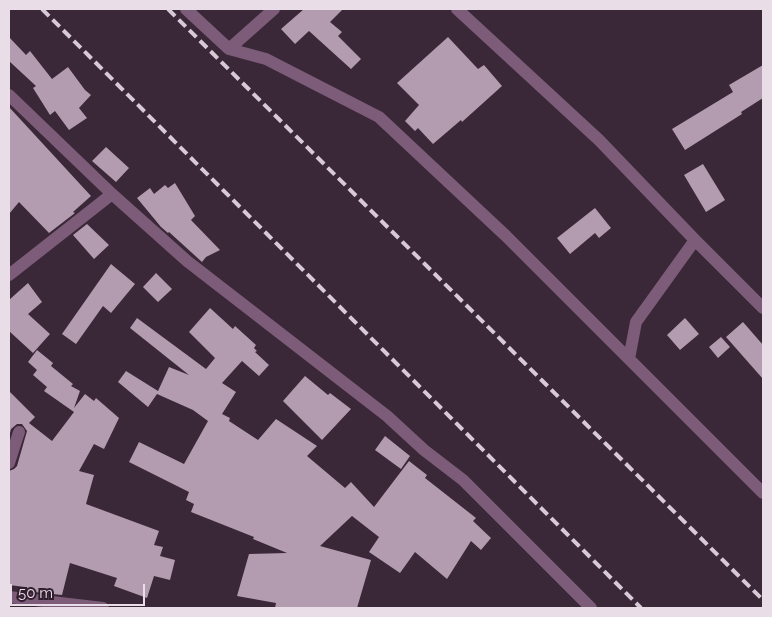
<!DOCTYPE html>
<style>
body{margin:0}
#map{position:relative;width:772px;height:617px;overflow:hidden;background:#3a2738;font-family:Raleway,sans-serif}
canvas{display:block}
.frame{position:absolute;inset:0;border:10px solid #e9dde8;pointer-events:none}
.scale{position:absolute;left:10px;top:584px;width:135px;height:22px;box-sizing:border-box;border:2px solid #e9dde8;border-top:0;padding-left:6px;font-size:15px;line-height:18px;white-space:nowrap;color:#e9dde8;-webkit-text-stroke:4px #301d2e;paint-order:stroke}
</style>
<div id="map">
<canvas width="772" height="617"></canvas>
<div class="frame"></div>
<div class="scale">50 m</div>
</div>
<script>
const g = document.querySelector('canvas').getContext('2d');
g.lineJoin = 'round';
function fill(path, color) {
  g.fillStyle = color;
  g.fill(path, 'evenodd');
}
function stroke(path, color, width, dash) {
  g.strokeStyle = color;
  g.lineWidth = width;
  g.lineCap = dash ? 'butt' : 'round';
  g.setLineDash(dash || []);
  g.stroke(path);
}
const building = new Path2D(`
 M 304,9 L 343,9 L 330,22 L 342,32 L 338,36 L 361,59 L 351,69 L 309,31 L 295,44 L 281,29 Z
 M 9,37 L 26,55 L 30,51 L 52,79 L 68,67 L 85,90 L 91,95 L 79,108 L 87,118 L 69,130 L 55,111 L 50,115 L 33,88 L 36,86 L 9,61 Z
 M 448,37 L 478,69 L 484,65 L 502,86 L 462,122 L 461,120 L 433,144 L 418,128 L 415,131 L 405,121 L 419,105 L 397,83 Z
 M 763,65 L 763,98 L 741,112 L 742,114 L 685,150 L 672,129 L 733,92 L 729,85 Z
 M 9,107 L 91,196 L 73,212 L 75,213 L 49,233 L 19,202 L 9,214 Z
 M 106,147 L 129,168 L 116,182 L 92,161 Z
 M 703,164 L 725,200 L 706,212 L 684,175 Z
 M 175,183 L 195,216 L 191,220 L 220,250 L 206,257 L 202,262 L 169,232 L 168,233 L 161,227 L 137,198 L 150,188 L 154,194 L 165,185 L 168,188 Z
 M 595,208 L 611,228 L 599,238 L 595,233 L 570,254 L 557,238 Z
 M 87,224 L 109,245 L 94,259 L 73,235 Z
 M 111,264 L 135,284 L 111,313 L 103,306 L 76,344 L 62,334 Z
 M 156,273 L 172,289 L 158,302 L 143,287 Z
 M 28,283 L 42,302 L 28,314 L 50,334 L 33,353 L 9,331 L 9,300 Z
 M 210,308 L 233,329 L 235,326 L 256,345 L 254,348 L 257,351 L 255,352 L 269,365 L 259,376 L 242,361 L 222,383 L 236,392 L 222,414 L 230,418 L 229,421 L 258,440 L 276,419 L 317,446 L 307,456 L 345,488 L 351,482 L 374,507 L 409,461 L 427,475 L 425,478 L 476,518 L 473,521 L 491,538 L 481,550 L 471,541 L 447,579 L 415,552 L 400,573 L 369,552 L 379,537 L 352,516 L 320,546 L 371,560 L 357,608 L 275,608 L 276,603 L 237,596 L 249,554 L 287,553 L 253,539 L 254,537 L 191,512 L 194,504 L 186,500 L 189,492 L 129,462 L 139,442 L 184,464 L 208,421 L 193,410 L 157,394 L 148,407 L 118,382 L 126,371 L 158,391 L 169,367 L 189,375 L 130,328 L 137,318 L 206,369 L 215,358 L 189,332 Z
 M 685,318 L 699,334 L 680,350 L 667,335 Z
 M 743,322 L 763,345 L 763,379 L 726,337 Z
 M 721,337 L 730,347 L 718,358 L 709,347 Z
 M 37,350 L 53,363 L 51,366 L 73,384 L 71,386 L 80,391 L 74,408 L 85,394 L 94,401 L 96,398 L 119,418 L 104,449 L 94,444 L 79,471 L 94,475 L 86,504 L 159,531 L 154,545 L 163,547 L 160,556 L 175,560 L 170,580 L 154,576 L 147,598 L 114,586 L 117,578 L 70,563 L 62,595 L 24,591 L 25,587 L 9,585 L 9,471 L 14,469 L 17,466 L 27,431 L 22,424 L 17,424 L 11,429 L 9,437 L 9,391 L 35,417 L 29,423 L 52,441 L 74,412 L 44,391 L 47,387 L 33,375 L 37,370 L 28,362 Z
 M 305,376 L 328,395 L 330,393 L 351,409 L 322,440 L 283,401 Z
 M 385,436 L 410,456 L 401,469 L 375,450 Z`);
const street = new Path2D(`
 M 186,9 L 229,49 L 266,59 L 379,117 L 506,236 L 763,493
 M 457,9 L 599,140 L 695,240 L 763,308
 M 229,49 L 274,9
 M 9,95 L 112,194 L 187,261 L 387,416 L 424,450 L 463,480 L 591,608
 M 9,275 L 112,194
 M 629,359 L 636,322 L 695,240
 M 9,463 L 19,432
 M 9,597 L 103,608`);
const rail = new Path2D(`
 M 42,9 L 641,608
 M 168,9 L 763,600`);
fill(building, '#b39bb0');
stroke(street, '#7c5c78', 12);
stroke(rail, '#d7cad6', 4, [10, 5]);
</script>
